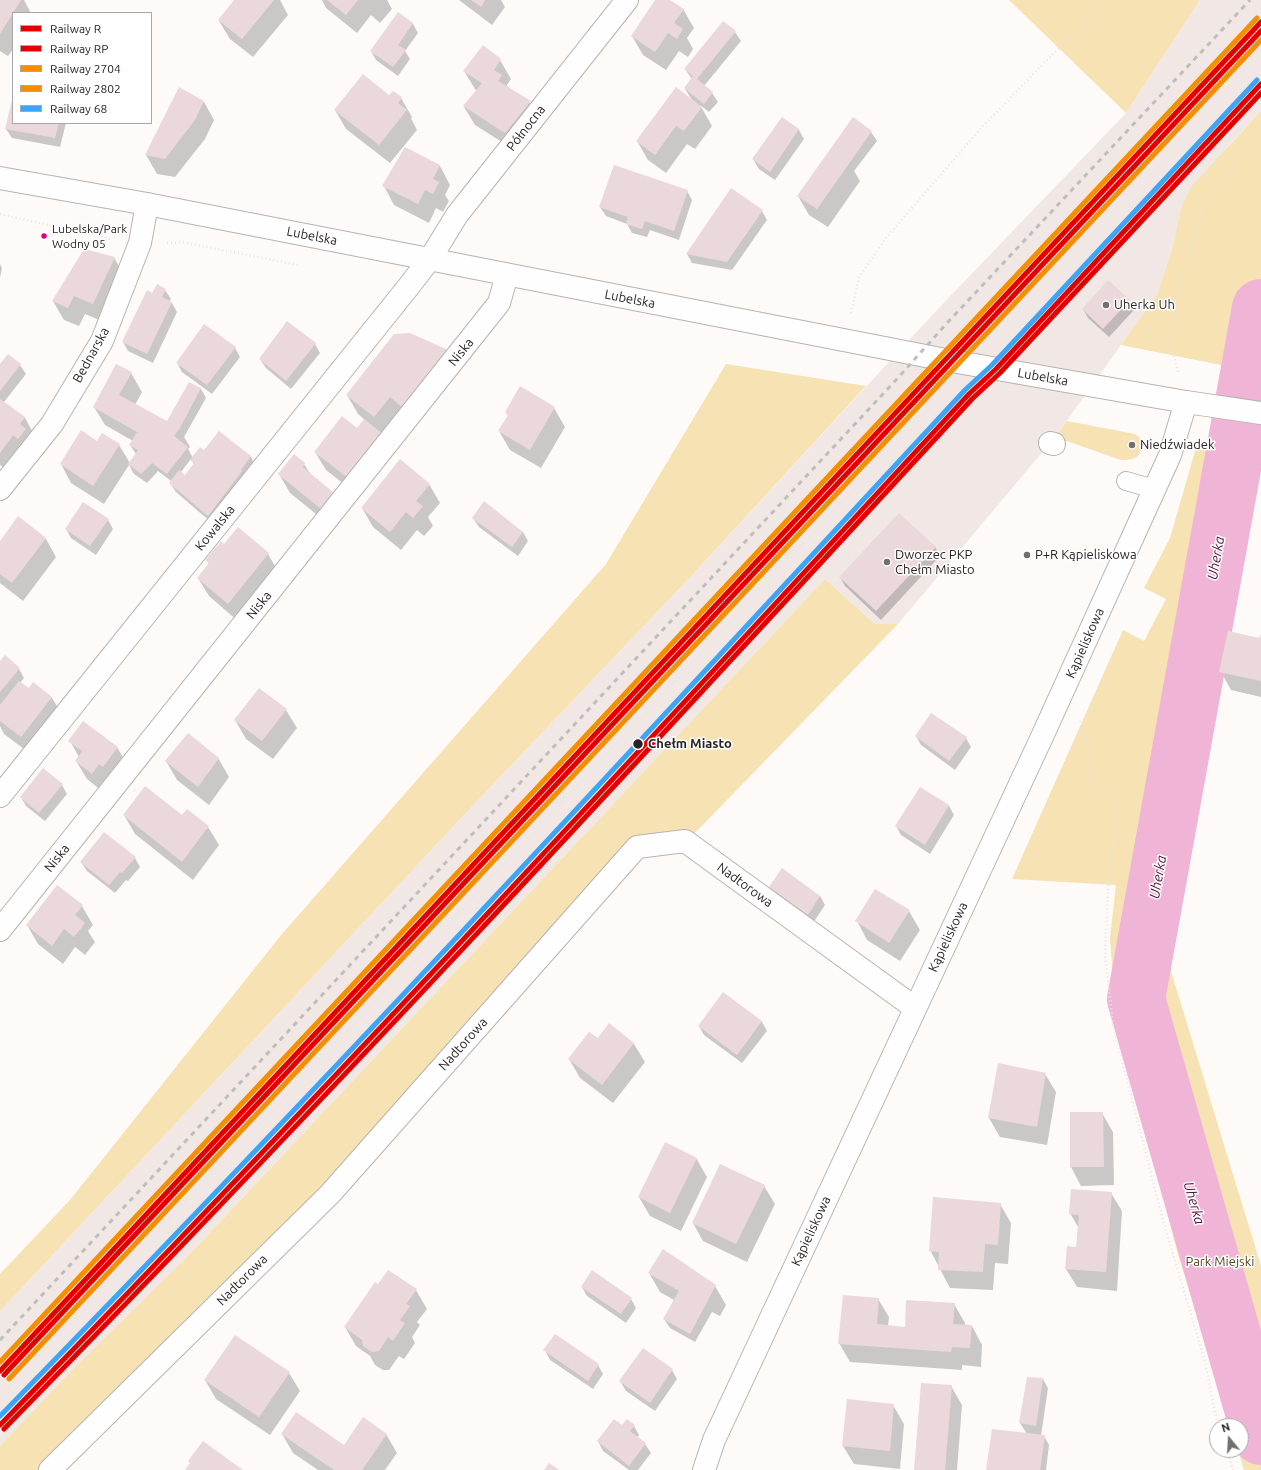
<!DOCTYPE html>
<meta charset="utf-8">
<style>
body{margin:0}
#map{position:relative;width:1261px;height:1470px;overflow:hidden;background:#fdfaf8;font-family:Ubuntu,sans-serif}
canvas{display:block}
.legend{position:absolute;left:12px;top:12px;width:140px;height:112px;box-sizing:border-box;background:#fff;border:1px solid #a9a7a7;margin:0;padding:5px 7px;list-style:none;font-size:12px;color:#292423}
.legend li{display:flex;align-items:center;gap:8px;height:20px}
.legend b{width:20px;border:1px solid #a9a7a7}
.north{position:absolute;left:1209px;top:1418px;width:40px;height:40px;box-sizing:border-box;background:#fff;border:1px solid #a9a7a7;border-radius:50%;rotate:342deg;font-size:11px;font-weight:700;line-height:16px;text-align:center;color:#292423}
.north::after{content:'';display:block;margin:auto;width:14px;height:18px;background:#736f6e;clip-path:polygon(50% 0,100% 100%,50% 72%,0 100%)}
</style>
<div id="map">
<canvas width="1261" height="1470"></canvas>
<ul class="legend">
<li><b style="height:5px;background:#e50000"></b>Railway R</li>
<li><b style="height:5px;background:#e50000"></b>Railway RP</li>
<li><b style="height:5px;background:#f48f02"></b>Railway 2704</li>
<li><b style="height:5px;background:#f48f02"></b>Railway 2802</li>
<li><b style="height:5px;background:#3ea5f4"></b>Railway 68</li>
</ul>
<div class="north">N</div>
</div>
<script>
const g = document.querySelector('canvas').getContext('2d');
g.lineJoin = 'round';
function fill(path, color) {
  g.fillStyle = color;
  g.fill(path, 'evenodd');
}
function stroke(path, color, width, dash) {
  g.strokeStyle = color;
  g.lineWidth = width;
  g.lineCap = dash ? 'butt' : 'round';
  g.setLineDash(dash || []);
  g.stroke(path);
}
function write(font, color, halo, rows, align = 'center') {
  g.font = font + ' Ubuntu,sans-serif';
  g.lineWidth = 3;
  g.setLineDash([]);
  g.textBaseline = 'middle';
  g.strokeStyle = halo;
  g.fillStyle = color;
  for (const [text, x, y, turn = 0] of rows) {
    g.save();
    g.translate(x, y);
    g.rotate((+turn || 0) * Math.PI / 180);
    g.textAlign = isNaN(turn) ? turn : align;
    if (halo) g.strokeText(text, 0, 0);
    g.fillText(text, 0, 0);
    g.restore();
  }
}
const built = new Path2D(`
 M 1200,0 L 1261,0 L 1261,111 L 1230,144 L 1181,208 L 1172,249 L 1157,295 L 1055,437 L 898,624 L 875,624 L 825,579 L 186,1258 L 76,1366 L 0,1446 L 0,1311 L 479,799 L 695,572 L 936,311 L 1126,113 Z`);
const green = new Path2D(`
 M 1009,0 L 1200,0 L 1126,113 Z
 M 1261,111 L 1261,373 L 1121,345 L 1157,295 L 1172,249 L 1181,208 L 1191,187 Z
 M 726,364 L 866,386 L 695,572 L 479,799 L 0,1311 L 0,1274 L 70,1200 L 282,934 L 606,564 Z
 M 1067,421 L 1135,434 L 1140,438 C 1143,455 1139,460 1121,460 L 1055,437 Z
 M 1198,441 L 1245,450 L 1211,635 L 1171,895 L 1181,897 L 1170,968 L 1261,1266 L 1261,1470 L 1244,1470 L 1238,1450 L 1241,1450 L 1241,1426 L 1231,1426 L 1177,1251 L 1116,1014 L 1110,938 L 1116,885 L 1012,879 L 1123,630 L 1144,641 L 1166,599 L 1144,588 L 1170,538 Z
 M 825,579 L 875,624 L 898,624 L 693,835 L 637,847 L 325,1191 L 42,1470 L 0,1470 L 0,1446 L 76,1366 L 186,1258 Z`);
const shadow = new Path2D(`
 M 0,0 L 24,0 L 31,13 L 13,13 L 13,49 L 8,56 L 0,51 Z
 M 235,0 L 280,0 L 288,15 L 253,57 L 230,39 L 219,21 Z
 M 322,0 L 387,0 L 392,9 L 380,23 L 371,15 L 357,33 L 326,8 Z
 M 459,0 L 501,0 L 505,7 L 492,25 Z
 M 657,0 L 669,0 L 683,9 L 694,28 L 687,38 L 693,49 L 688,57 L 679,51 L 666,70 L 643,55 L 632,36 Z
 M 398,13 L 413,24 L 418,33 L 405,51 L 410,59 L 398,76 L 376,60 L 371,51 Z
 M 724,22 L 735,32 L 741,41 L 704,86 L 712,93 L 718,102 L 709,112 L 700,105 L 712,126 L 695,149 L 687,144 L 666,173 L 648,160 L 637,141 L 692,100 L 685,89 L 692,79 L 685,69 Z
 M 483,47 L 500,60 L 511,79 L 507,85 L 509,89 L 530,102 L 541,121 L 516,151 L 475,125 L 464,107 L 477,91 L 475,89 L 464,71 Z
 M 180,89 L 204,102 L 214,120 L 205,139 L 175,177 L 157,174 L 146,155 Z
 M 390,97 L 401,98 L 412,117 L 411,118 L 417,130 L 390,163 L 346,129 L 335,110 Z
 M 13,102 L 13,123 L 66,123 L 60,147 L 12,138 L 6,129 Z
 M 782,118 L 799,130 L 804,139 L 775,180 L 759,169 L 753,159 Z
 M 853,118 L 871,132 L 877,141 L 854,171 L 860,181 L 828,227 L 809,215 L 798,196 Z
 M 406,148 L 440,166 L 450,185 L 445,195 L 449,201 L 443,212 L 436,208 L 429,223 L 394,205 L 384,186 Z
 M 687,191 L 692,200 L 679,240 L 650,230 L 647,237 L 632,233 L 627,224 L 606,216 L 600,207 Z
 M 762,211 L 767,220 L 732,270 L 692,263 L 687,254 Z
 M 114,258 L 125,276 L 104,322 L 85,314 L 79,326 L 64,320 L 53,301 Z
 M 0,264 L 2,268 L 0,278 Z
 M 1108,282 L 1129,301 L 1134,310 L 1109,337 L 1088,318 L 1083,309 Z
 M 165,290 L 171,299 L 169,302 L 172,303 L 177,312 L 153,363 L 128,351 L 123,342 L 153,294 Z
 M 315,344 L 320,353 L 291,389 L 266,368 L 260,359 Z
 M 235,348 L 240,357 L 212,394 L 182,372 L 177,363 Z
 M 447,351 L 385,435 L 381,432 L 393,453 L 359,496 L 326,470 L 315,452 L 357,430 L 365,420 L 358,414 L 347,395 Z
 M 0,365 L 20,365 L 26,374 L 4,402 L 25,418 L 35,436 L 10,472 L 0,465 Z
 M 131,373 L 142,392 L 135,405 L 168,422 L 189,383 L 201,389 L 206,398 L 184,437 L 190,447 L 188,449 L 193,458 L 204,451 L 219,432 L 251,457 L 256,466 L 213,524 L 176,492 L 170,483 L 171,481 L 158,471 L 147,483 L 134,474 L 129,465 L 104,504 L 71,483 L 61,464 L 98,442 L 119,445 L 130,463 L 136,454 L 130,445 L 133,441 L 105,425 L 94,407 ZM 191,459 L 194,465 L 185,476 L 181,472 Z
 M 554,408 L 565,427 L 541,468 L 510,450 L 499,431 L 508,416 L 506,412 Z
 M 294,455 L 304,464 L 311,475 L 332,527 L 290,493 L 279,474 Z
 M 429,484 L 440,503 L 428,517 L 433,526 L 424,536 L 417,530 L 401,550 L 373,527 L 362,508 Z
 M 19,518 L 46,539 L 56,557 L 23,601 L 0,583 L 0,542 Z
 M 473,518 L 523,532 L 528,541 L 518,556 L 479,527 Z
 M 108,520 L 113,529 L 96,555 L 71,538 L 66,529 Z
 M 238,529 L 268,554 L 279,573 L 239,622 L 209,596 L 198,578 L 209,564 L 207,560 L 225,546 Z
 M 935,547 L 940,556 L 881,620 L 845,586 L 840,577 Z
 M 1261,635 L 1261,697 L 1231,690 L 1221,672 L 1260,640 Z
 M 0,662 L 19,669 L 24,678 L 20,683 L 29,690 L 34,684 L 52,698 L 63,716 L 32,755 L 4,734 L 0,726 Z
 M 286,710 L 297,728 L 273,759 L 246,739 L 235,720 Z
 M 916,736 L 966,738 L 971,747 L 955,770 L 921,745 Z
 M 70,741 L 117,747 L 128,766 L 103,792 L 87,779 L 76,761 L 79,757 Z
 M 218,758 L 229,777 L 209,805 L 177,780 L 166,761 Z
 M 62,785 L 67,794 L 45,821 L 26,806 L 21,797 Z
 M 920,788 L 949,806 L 954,815 L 930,854 L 901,835 L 896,826 Z
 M 124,815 L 182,816 L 208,827 L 219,845 L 193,880 L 135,834 Z
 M 135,858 L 140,867 L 128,881 L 126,880 L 115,893 L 87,871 L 81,862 Z
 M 57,886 L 82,906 L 93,925 L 88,931 L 95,942 L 85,955 L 75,947 L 63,964 L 38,944 L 27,925 Z
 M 770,887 L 820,896 L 825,905 L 813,923 L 775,897 Z
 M 909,911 L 920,930 L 900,961 L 867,940 L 857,921 Z
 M 723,993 L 762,1022 L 767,1031 L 742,1063 L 704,1035 L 699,1026 Z
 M 609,1025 L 634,1044 L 645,1062 L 613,1103 L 580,1078 L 569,1059 L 598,1040 Z
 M 1045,1074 L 1056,1092 L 1047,1145 L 1000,1137 L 989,1118 Z
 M 1071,1113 L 1102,1113 L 1113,1132 L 1114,1185 L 1081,1186 L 1071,1167 Z
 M 696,1158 L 707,1177 L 681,1231 L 650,1216 L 639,1197 Z
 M 764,1186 L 775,1204 L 747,1262 L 703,1241 L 693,1223 Z
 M 1111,1193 L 1122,1211 L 1117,1291 L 1077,1287 L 1066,1269 L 1077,1248 L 1078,1227 L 1070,1213 Z
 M 1000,1204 L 1011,1223 L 1008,1264 L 995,1263 L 993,1290 L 950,1288 L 930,1250 Z
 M 649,1273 L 715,1286 L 726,1305 L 720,1316 L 712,1312 L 695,1342 L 670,1328 L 664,1319 L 674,1300 L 660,1292 Z
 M 378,1286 L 416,1290 L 427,1309 L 417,1322 L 420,1325 L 412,1337 L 415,1343 L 404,1359 L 399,1356 L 389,1370 L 383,1370 L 375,1365 L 370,1356 L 356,1346 L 345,1327 Z
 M 582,1287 L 631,1299 L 636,1308 L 626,1323 L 587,1296 Z
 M 878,1299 L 889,1317 L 888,1326 L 906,1328 L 954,1304 L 965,1323 L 965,1326 L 972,1326 L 982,1345 L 981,1367 L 962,1365 L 962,1370 L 850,1362 L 839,1343 Z
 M 545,1350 L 598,1365 L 603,1374 L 593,1389 L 550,1360 Z
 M 672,1370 L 677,1379 L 655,1411 L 626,1391 L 620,1381 Z
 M 289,1373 L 300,1391 L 270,1435 L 216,1399 L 205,1380 Z
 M 1043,1379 L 1048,1388 L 1041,1436 L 1044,1436 L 1049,1445 L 1046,1470 L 987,1470 L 1027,1434 L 1020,1423 Z
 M 951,1386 L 962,1405 L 957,1470 L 915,1470 Z
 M 893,1405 L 904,1424 L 900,1469 L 854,1464 L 843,1446 Z
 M 634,1426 L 639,1435 L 637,1438 L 645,1444 L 651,1453 L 638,1470 L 629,1470 L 603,1451 L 598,1441 L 622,1427 Z
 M 282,1434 L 344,1446 L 386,1434 L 397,1453 L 385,1470 L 318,1470 L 293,1453 Z`);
const river = new Path2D(`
 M 1261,308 L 1136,999 L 1261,1436`);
const building = new Path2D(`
 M 0,0 L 21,0 L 0,34 Z
 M 234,0 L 274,0 L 242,39 L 218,20 Z
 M 327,0 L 358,0 L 346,15 Z
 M 471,0 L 485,0 L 481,7 Z
 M 655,0 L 670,0 L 684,9 L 674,23 L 683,29 L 677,39 L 668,33 L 655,52 L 631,36 Z
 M 398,12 L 413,23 L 398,45 L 406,50 L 393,67 L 370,51 Z
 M 723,21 L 736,31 L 697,79 L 713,92 L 704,104 L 684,88 L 693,76 L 684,69 Z
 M 483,45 L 501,59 L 494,70 L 502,75 L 498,81 L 531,101 L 505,133 L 463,106 L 482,83 L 463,71 Z
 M 363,74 L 389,95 L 393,91 L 402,97 L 398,103 L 407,110 L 379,145 L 334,110 Z
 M 179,87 L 204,101 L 195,120 L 165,159 L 145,155 Z
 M 676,87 L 702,107 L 684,131 L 676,126 L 655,155 L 636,141 Z
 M 12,100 L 13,123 L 59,123 L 55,138 L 5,129 Z
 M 782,117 L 799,129 L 770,172 L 752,159 Z
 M 853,117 L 872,131 L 817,209 L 797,196 Z
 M 405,147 L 440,165 L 433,179 L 439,182 L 433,194 L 425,190 L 418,204 L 382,186 Z
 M 614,165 L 688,190 L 674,231 L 645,221 L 642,229 L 626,224 L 628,217 L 599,207 Z
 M 731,188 L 763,210 L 727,262 L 686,254 Z
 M 84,249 L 115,257 L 93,304 L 74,296 L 68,308 L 52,301 Z
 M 1108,280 L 1130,300 L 1103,329 L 1082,309 Z
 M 157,284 L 166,289 L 162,297 L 172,302 L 147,354 L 122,342 L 147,290 L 152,293 Z
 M 287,321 L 316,343 L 286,381 L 259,359 Z
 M 204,324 L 236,347 L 207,385 L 176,363 Z
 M 410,333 L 448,350 L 403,408 L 390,397 L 374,417 L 346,395 L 394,334 Z
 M 8,354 L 21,364 L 0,391 L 0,364 Z
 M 116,364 L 132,372 L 119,395 L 167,421 L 189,382 L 201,388 L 180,428 L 174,436 L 188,447 L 167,474 L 152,463 L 141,474 L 128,464 L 138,450 L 129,445 L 137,432 L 93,407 Z
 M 520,386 L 555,407 L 530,450 L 498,431 L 508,415 L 505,412 Z
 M 0,399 L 25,417 L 20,424 L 26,429 L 18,439 L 13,435 L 0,453 Z
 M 342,416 L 357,428 L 364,419 L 383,434 L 348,478 L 314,452 Z
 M 81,430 L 97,441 L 102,433 L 120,444 L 93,486 L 60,464 Z
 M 219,431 L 251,456 L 241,470 L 242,471 L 208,516 L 169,483 L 179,470 L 185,475 L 194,463 L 190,460 L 200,447 L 204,450 Z
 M 294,454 L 305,463 L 303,467 L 334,493 L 321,509 L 278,474 Z
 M 400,459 L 430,484 L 416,501 L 423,506 L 413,518 L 406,512 L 390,532 L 361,508 Z
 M 484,501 L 523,532 L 512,547 L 472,518 Z
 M 83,502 L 109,519 L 90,546 L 65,529 Z
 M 899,513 L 936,547 L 876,611 L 839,577 Z
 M 18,516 L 46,538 L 12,583 L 0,574 L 0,541 Z
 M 238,527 L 269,553 L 228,604 L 197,578 L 209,563 L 205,560 L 221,541 L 224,544 Z
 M 1228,631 L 1259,638 L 1261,634 L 1261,681 L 1219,672 Z
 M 5,655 L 20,668 L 0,692 L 0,661 Z
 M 19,681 L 29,688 L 33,682 L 52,697 L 21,737 L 0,721 L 0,705 Z
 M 259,688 L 287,709 L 262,741 L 234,720 Z
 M 931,713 L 967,737 L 949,761 L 915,736 Z
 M 83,721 L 118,747 L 103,767 L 99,764 L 92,774 L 75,761 L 82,751 L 68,741 Z
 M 188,733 L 219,758 L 198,787 L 165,761 Z
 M 43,768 L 63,784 L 39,813 L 20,797 Z
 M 145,786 L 182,815 L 187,809 L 209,826 L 182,862 L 123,815 Z
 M 920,787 L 949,805 L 925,845 L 895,826 Z
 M 104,832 L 136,857 L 122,873 L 120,872 L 109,885 L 80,862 Z
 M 782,868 L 820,896 L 808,915 L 769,887 Z
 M 57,885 L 83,905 L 75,915 L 85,923 L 74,937 L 64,929 L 52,946 L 26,925 Z
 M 875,889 L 910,910 L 889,943 L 855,921 Z
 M 723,992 L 762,1021 L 737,1055 L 698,1026 Z
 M 609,1023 L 634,1043 L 602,1085 L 568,1059 L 589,1032 L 598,1038 Z
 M 998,1063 L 1046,1073 L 1037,1127 L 988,1118 Z
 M 1070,1112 L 1103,1112 L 1104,1167 L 1070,1167 Z
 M 665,1142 L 697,1158 L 670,1213 L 638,1197 Z
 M 720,1164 L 765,1185 L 736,1244 L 692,1223 Z
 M 1071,1189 L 1112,1192 L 1106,1272 L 1065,1269 L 1067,1246 L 1076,1247 L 1079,1215 L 1069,1214 Z
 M 933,1197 L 1001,1203 L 998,1245 L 985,1244 L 983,1272 L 938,1270 L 939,1252 L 929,1251 Z
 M 663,1249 L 716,1285 L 690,1334 L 663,1319 L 679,1291 L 648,1273 Z
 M 388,1270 L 417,1289 L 406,1304 L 410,1306 L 400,1320 L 405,1323 L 393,1341 L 388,1337 L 379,1351 L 372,1352 L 363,1346 L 362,1340 L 344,1327 L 375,1282 L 378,1284 Z
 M 592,1270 L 632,1298 L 621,1314 L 581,1287 Z
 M 843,1295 L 879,1298 L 877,1324 L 905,1327 L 906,1300 L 955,1303 L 953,1324 L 972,1325 L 970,1348 L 952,1347 L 951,1352 L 838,1344 Z
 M 555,1334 L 599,1364 L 588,1381 L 543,1350 Z
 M 235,1335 L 290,1372 L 259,1417 L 204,1380 Z
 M 643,1348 L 673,1369 L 650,1403 L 619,1381 Z
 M 1027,1377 L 1043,1378 L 1036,1426 L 1019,1423 Z
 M 921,1383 L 952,1385 L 945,1470 L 914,1470 Z
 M 847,1399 L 894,1404 L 890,1451 L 842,1446 Z
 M 296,1412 L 344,1445 L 363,1417 L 387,1434 L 362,1470 L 334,1470 L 281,1434 Z
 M 614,1419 L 622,1425 L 627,1419 L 635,1425 L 630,1431 L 646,1443 L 629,1466 L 597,1441 Z
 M 992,1429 L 1045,1435 L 1040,1470 L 986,1470 Z
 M 203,1441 L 243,1470 L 185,1470 L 190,1463 L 188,1461 Z
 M 549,1463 L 559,1470 L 544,1470 Z`);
const path = new Path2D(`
 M 0,214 L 111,239
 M 167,243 L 182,242 L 298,265
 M 851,313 L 859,277 L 886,238 L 982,127 L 1047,60 L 1088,20 L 1099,0
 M 1178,372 L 1170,341 L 1176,296 L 1203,207 L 1237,160 L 1261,133
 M 1014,415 L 1019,402
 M 1080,721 L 1088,745 L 1089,773 L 1115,800 L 1114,836 L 1109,873 L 1105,955 L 1113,1025 L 1164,1224 L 1205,1361 L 1215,1413 L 1219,1426
 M 0,1397 L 396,980 L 891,449 L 948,390
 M 1227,1450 L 1233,1470`);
const service = new Path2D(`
 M 1126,481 L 1154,489`);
const pedestrian = new Path2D(`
 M 1050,443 L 1054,444`);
const minor = new Path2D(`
 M 0,489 L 52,424 L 102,341 L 140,243 L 147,204
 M 0,796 L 409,286 L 430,259 L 457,215 L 627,0
 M 0,930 L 499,303 L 507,275
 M 50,1470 L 330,1194 L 637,847 L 685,841 L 915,1008
 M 704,1470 L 714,1440 L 1041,739 L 1170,455 L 1186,402`);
const secondary = new Path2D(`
 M 0,178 L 147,204 L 946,360 L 1186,402 L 1261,413`);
const rail = new Path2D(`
 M 0,1340 L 896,380 L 948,322 L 1250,0`);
const rail1 = new Path2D(`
 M 0,1371 L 1261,22
 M 0,1425 C 330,1087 649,741 969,394 L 996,369 L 1261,84`);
const rail2 = new Path2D(`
 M 4,1375 L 1261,31
 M 4,1429 C 334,1092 653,745 973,398 L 1000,373 L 1261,93`);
const rail3 = new Path2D(`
 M 0,1362 L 1257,18`);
const rail4 = new Path2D(`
 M 9,1379 L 1261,40`);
const rail5 = new Path2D(`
 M 0,1416 C 328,1080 646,735 965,390 L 992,365 L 1257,80`);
const markers = [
 [44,236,3.5,"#e5007d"],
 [1106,305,4,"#736f6e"],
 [1132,445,4,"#736f6e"],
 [1027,555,4,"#736f6e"],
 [887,562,4,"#736f6e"],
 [638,744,5.5,"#292423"]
];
const busNames = [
 ["Lubelska/Park",52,229],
 ["Wodny 05",52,244]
];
const streetNames = [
 ["Północna",526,128,-52],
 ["Lubelska",312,236,11],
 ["Lubelska",630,299,11],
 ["Niska",461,352,-51],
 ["Bednarska",91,355,-61],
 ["Lubelska",1043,377,10],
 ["Kowalska",215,528,-51],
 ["Niska",259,605,-51],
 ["Kąpieliskowa",1085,643,-66],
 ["Niska",57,858,-51],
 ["Nadtorowa",745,885,36],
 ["Kąpieliskowa",948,937,-65],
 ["Nadtorowa",463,1044,-48],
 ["Kąpieliskowa",811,1231,-65],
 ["Nadtorowa",242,1280,-45]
];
const poiNames = [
 ["Uherka Uh",1114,305],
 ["Niedźwiadek",1140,445],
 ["Dworzec PKP",895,555],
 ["Chełm Miasto",895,570],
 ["P+R Kąpieliskowa",1035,555]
];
const stopNames = [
 ["Chełm Miasto",648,744]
];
const parkNames = [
 ["Park Miejski",1220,1262]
];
const waterNames = [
 ["Uherka",1216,558,-80],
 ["Uherka",1158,877,-80],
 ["Uherka",1194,1203,74]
];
fill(built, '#f1e8e5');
fill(green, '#f6e2b2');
fill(shadow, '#0003');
stroke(river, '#f0b5d6', 58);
fill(building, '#ebd8da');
stroke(service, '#b7b3b2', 20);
stroke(pedestrian, '#b7b3b2', 24);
stroke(minor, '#b7b3b2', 24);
stroke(secondary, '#b7b3b2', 24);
stroke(path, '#e6e6e5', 2.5, [1, 3]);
stroke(service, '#fffefe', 18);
stroke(pedestrian, '#fffefe', 22);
stroke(minor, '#fffefe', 22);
stroke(secondary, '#fffefe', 22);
stroke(rail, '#bfbebe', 3, [5, 5]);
stroke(rail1, '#e50000', 5);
stroke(rail2, '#e50000', 5);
stroke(rail3, '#f48f02', 5);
stroke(rail4, '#f48f02', 5);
stroke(rail5, '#3ea5f4', 5);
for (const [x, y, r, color] of markers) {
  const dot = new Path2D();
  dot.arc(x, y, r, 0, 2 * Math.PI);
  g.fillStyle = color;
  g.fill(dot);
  stroke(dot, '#fff', 1.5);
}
write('12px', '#292423', '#fff', busNames, 'left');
write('13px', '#292423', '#fff', streetNames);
write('13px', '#292423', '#fff', poiNames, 'left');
write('bold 13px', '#292423', '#fff', stopNames, 'left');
write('13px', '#564722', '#fff', parkNames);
write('italic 14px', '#550d3d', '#fff', waterNames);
</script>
